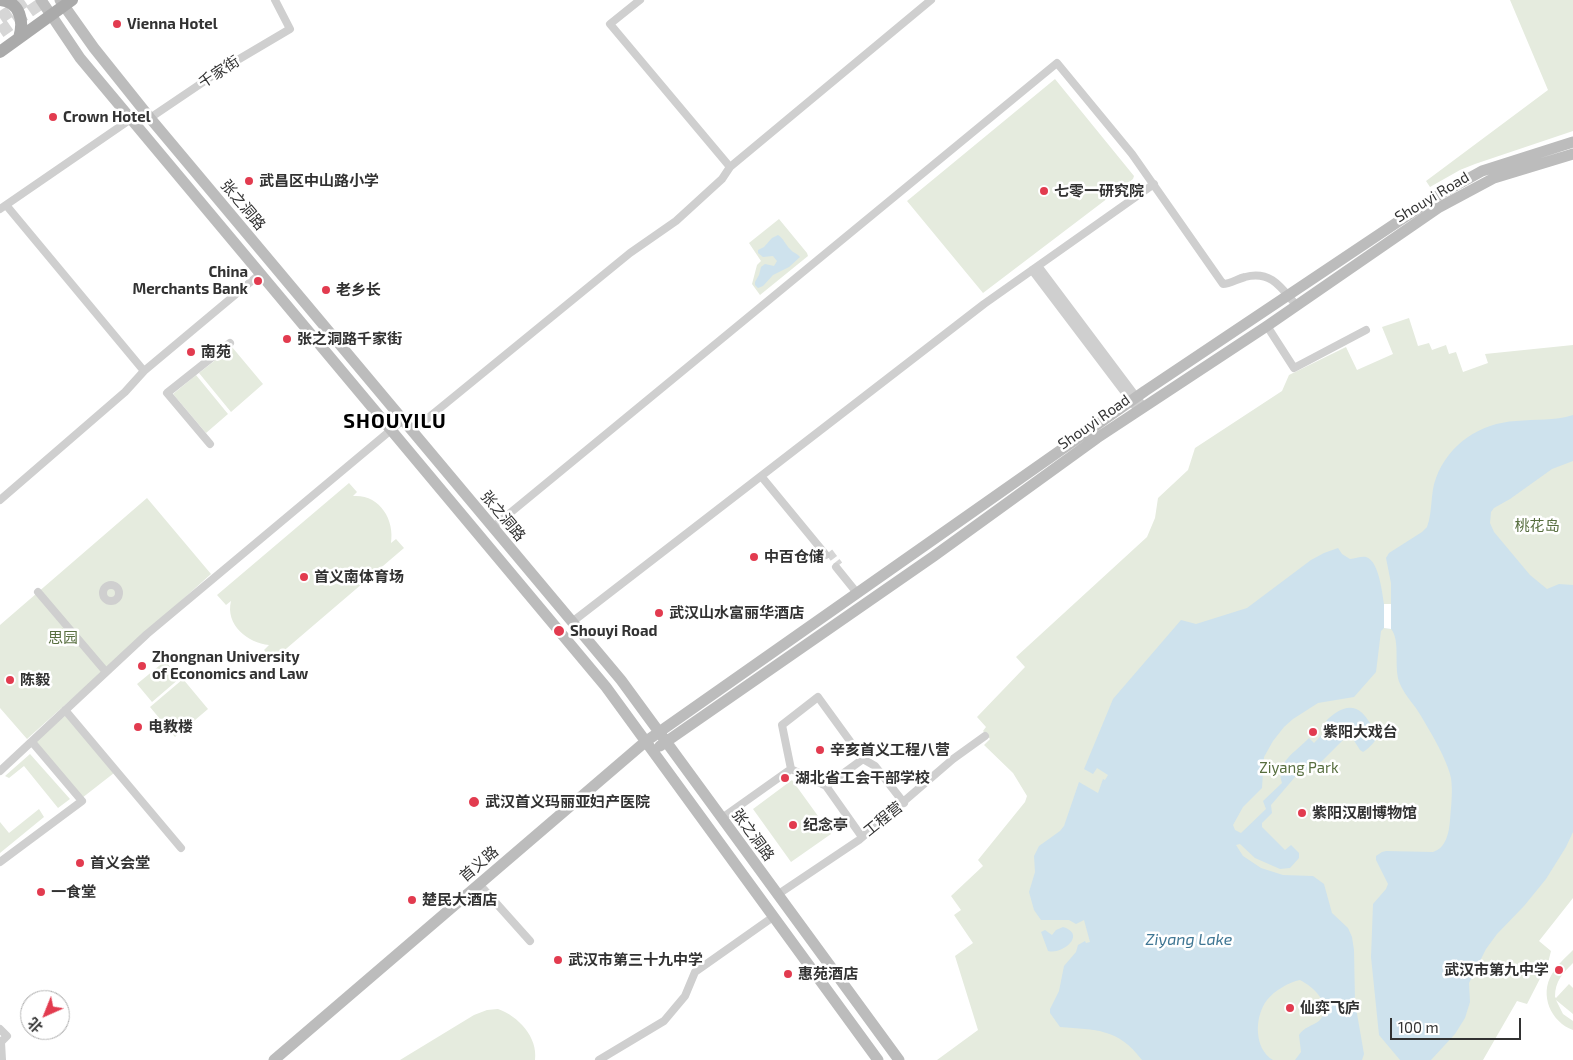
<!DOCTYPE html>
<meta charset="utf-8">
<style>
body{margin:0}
#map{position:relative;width:1573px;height:1060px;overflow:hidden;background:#fff;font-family:"Exo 2","Noto Sans SC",sans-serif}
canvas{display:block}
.north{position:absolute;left:20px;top:990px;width:50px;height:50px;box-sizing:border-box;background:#fff;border:1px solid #adadad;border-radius:50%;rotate:224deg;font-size:14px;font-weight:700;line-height:20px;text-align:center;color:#323232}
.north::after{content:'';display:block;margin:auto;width:18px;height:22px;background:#e23b4f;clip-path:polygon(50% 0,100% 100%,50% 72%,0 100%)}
.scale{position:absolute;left:1390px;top:1018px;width:131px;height:22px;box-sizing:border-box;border:2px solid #323232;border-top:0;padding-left:6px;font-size:15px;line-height:18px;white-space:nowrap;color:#323232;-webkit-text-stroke:4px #fff;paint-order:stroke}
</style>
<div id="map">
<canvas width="1573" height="1060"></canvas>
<div class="north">北</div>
<div class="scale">100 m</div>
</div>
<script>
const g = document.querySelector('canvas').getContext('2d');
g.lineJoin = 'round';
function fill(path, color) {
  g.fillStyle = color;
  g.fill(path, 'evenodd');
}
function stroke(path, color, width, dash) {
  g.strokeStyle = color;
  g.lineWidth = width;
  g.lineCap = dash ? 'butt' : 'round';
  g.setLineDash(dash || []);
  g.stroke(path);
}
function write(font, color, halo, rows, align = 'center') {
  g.font = font + ' "Exo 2","Noto Sans SC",sans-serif';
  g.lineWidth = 5;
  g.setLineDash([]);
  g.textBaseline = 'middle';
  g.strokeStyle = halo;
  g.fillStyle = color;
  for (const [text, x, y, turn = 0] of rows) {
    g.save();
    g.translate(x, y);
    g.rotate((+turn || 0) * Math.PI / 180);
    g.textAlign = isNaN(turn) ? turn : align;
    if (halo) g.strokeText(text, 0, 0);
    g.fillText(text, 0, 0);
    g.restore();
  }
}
const green = new Path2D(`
 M 1510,0 L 1573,0 L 1573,131 L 1475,164 L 1460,170 L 1430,187 L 1426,181 L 1548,90 Z
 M 1055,79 L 1134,176 L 1133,179 L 983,293 L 907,201 Z
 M 779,219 L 807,253 L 808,256 L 760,295 L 752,284 L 757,265 L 761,261 L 749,243 Z
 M 1409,318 L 1418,346 L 1429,343 L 1432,350 L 1446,345 L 1449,354 L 1456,352 L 1463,372 L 1488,363 L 1485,354 L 1573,345 L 1573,898 L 1539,941 L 1551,951 L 1548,963 L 1527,1004 L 1517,1001 L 1483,1060 L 937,1060 L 978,1030 L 955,956 L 973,943 L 954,915 L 961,910 L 951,896 L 983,866 L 978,860 L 1025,802 L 1027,796 L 1013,773 L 984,745 L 990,739 L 983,731 L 986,727 L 977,717 L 1025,667 L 1016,657 L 1147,537 L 1155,518 L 1158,498 L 1188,470 L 1195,448 L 1282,391 L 1289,375 L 1346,347 L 1357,370 L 1393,354 L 1382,327 Z
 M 232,347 L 263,384 L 231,412 L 199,373 Z
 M 196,375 L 228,414 L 206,433 L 173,394 Z
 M 349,483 L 357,492 L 353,496 C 379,494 395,519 391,543 L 396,539 L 404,548 L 273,660 L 264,650 L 269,645 C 248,643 225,625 231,601 L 226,605 L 217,595 Z
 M 147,498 L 211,574 L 27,739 L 0,708 L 0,625 Z
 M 165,661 L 180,678 L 152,702 L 137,684 Z
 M 183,679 L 208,709 L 175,737 L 150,707 Z
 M 66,715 L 114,773 L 82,798 L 35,742 Z
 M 30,754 L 70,799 L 58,808 L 24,766 L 9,778 L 5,776 Z
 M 792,780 L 831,834 L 791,862 L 753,809 Z
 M 39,809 L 44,817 L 0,853 L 0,822 L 9,833 Z
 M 1573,950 L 1573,963 C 1563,973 1555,981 1555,997 L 1556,998 L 1569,984 L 1573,988 L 1573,1014 L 1556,1000 L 1563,1014 L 1573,1021 L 1573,1030 C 1551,1022 1539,995 1552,974 C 1557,965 1566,957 1573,950 Z
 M 498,1009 C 518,1016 538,1037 535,1060 L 400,1060 L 474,1015 L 487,1010 Z`);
const water = new Path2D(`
 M 778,235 C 784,239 785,244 790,249 C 793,253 797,253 800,257 L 789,267 L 773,275 L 763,286 L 758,288 L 755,285 L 755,282 L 759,275 L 761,267 L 765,264 L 774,266 L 777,261 L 773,256 L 763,257 L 758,253 L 758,250 L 764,247 L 772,238 Z
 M 1573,415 L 1573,461 L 1552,469 L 1510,499 L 1494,508 L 1491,512 L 1490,523 L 1494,532 L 1530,575 L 1547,589 L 1559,584 L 1573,585 L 1573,832 L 1566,847 L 1546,879 L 1524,906 L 1497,934 L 1486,949 L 1469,983 L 1470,1002 L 1465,1018 L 1455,1034 L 1431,1060 L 1400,1060 L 1379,1035 L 1371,957 L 1373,904 L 1386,889 L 1388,884 L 1376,860 L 1376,856 L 1382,852 L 1386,851 L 1433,852 C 1446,848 1449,833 1450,820 C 1451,807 1453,792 1451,778 C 1447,759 1431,733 1421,716 C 1415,705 1405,696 1400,684 C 1393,669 1401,640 1391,629 L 1384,628 L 1381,631 L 1376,672 L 1354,697 L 1318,703 L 1293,719 L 1284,727 L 1273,741 L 1264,757 L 1262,788 L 1243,807 L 1233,825 L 1235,830 L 1241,833 L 1266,809 L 1263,801 L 1282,783 C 1275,762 1296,752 1309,738 L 1314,743 L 1330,726 L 1326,721 C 1335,712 1349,702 1361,712 C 1366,716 1368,721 1372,725 C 1377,724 1380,725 1381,731 C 1377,739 1371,747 1363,752 L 1360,750 L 1353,739 L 1346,737 L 1322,761 L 1295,777 L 1271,805 L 1272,813 L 1262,823 L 1262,827 L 1285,850 L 1291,845 L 1299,853 L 1299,858 L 1290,868 L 1280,869 L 1255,858 L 1240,844 L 1236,845 L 1243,856 L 1261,868 L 1283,875 L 1313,876 L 1324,884 L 1332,913 L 1348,928 L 1352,937 L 1354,950 L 1355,1002 L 1364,1054 L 1362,1060 L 1295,1060 L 1301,1052 L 1299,1035 C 1304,1027 1312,1026 1319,1021 C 1334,1006 1314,987 1300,980 C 1289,982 1274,991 1267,1000 C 1254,1017 1254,1049 1273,1060 L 1142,1060 C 1118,1028 1096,1030 1060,1027 L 1050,1013 L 1050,1009 L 1059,991 L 1064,966 L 1076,952 L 1078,945 L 1085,941 L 1086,943 L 1090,942 L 1084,920 L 1076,924 L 1069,920 L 1041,920 L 1034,910 L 1029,892 L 1035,872 L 1034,856 L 1039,846 L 1060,831 L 1064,826 L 1079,782 L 1098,793 L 1103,779 L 1105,780 L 1108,775 L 1097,768 L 1093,774 L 1084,769 L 1113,699 L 1181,620 L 1196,624 L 1247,608 L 1311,560 L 1324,553 L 1338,548 L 1342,554 L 1350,559 C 1355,559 1361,556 1366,557 C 1379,561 1382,592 1384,604 L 1391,604 L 1391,583 L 1386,558 L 1389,553 L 1422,532 L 1427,527 C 1433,511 1430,493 1436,478 C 1449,444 1480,423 1516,421 C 1536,419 1554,421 1573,415 Z
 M 1063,927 C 1087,934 1063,955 1048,951 L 1041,932 L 1045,930 L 1052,935 L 1056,930 Z`);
const pier = new Path2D(`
 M 1384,604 L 1391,604 L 1391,629 L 1384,628 Z`);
const minorTunnel = new Path2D(`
 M 829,552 L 839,565`);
const trunkTunnel = new Path2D(`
 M 0,18 L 27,0
 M 0,32 L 46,0`);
const minor = new Path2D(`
 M 640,0 L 610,24 L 730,167
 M 150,118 L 224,68 L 290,29 L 275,0
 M 6,205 L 144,371
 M 0,209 L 131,119
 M 1038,266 L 1143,406
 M 1032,270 L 1138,410
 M 1267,326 L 1294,368 L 1366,330
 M 412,431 L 630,253 L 676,221 L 722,179 L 730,167 L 931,0
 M 210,444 L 167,393 L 230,343
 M 761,476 L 826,555
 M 0,500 L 125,392 L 144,371 L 260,274
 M 493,527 L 1057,63 L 1132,154 L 1223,284 C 1230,284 1237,279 1245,277 C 1270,270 1281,287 1296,305
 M 836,567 L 857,593
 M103 593a8 8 0 1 1 16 0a8 8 0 1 1-16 0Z
 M 38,592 L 106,672
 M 572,622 L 984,304 L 1154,184
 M 65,710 L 181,848
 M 791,769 L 826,786 L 862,837
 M 0,771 L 147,634 L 403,420
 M 826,786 L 863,759
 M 722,818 L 791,769 L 782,725 L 818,697 L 863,759 L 875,766 L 904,803
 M 0,862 L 82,801 L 32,742
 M 479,884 L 530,941
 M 777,895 L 859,840 L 953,759 L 985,736
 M 0,1029 L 7,1036 L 1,1042 L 2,1060
 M 599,1060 L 664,1021 L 685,996 L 695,972 L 773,917`);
const secondary = new Path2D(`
 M 41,0 L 80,58 L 606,687 L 878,1060
 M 60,0 L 94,48 L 150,118 L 621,680 L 899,1060
 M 660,746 L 934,556 L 1097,438 L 1267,326 L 1438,208 L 1494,178 L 1573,154
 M 274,1060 L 645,742 L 1145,391 L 1435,197 L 1482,171 L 1573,142`);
const primary = new Path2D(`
 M 0,0 C 21,2 24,22 19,38
 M 0,52 L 72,0`);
const markers = [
 [117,24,5,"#e23b4f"],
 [53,117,5,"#e23b4f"],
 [249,181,5,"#e23b4f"],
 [1044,191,5,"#e23b4f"],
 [258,281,5,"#e23b4f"],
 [326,290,5,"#e23b4f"],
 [287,339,5,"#e23b4f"],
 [191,352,5,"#e23b4f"],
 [754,557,5,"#e23b4f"],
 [304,577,5,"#e23b4f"],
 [659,613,5,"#e23b4f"],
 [559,631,6,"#e23b4f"],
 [142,666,5,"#e23b4f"],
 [10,680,5,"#e23b4f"],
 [138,727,5,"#e23b4f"],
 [1313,732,5,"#e23b4f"],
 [820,750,5,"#e23b4f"],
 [785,778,5,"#e23b4f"],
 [474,802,6,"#e23b4f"],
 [1302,813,5,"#e23b4f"],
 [793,825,5,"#e23b4f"],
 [80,863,5,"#e23b4f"],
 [41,892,5,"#e23b4f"],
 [412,900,5,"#e23b4f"],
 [558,960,5,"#e23b4f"],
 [1559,970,5,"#e23b4f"],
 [788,974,5,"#e23b4f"],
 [1290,1008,5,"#e23b4f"]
];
const poiNames = [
 ["Vienna Hotel",127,24],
 ["Crown Hotel",63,117],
 ["武昌区中山路小学",259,181],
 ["七零一研究院",1054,191],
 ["China",248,272,"right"],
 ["Merchants Bank",248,289,"right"],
 ["老乡长",336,290],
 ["张之洞路千家街",297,339],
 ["南苑",201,352],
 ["中百仓储",764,557],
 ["首义南体育场",314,577],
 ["武汉山水富丽华酒店",669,613],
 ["Shouyi Road",570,631],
 ["Zhongnan University",152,657],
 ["of Economics and Law",152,674],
 ["陈毅",20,680],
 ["电教楼",148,727],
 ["紫阳大戏台",1323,732],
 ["辛亥首义工程八营",830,750],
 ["湖北省工会干部学校",795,778],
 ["武汉首义玛丽亚妇产医院",485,802],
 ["紫阳汉剧博物馆",1312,813],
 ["纪念亭",803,825],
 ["首义会堂",90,863],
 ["一食堂",51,892],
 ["楚民大酒店",422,900],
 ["武汉市第三十九中学",568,960],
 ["武汉市第九中学",1549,970,"right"],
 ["惠苑酒店",798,974],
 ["仙弈飞庐",1300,1008]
];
const streetNames = [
 ["千家街",219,72,-33],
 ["Shouyi Road",1432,197,-31],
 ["张之洞路",243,205,50],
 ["Shouyi Road",1094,422,-35],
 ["张之洞路",503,516,50],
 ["工程营",883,819,-39],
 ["张之洞路",753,835,54],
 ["首义路",479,864,-41]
];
const parkNames = [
 ["桃花岛",1537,526],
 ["思园",63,638],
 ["Ziyang Park",1299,768]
];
const waterNames = [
 ["Ziyang Lake",1189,940]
];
const districtNames = [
 ["SHOUYILU",395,421]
];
fill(green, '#e5ebde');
fill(water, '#cee2ed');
fill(pier, '#fff');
stroke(minorTunnel, '#d6d6d6', 8, [8, 4]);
stroke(trunkTunnel, '#d6d6d6', 12, [12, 6]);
stroke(minor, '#cfcfcf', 8);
stroke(secondary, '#bcbcbc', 11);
stroke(primary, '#aaa', 12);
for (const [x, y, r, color] of markers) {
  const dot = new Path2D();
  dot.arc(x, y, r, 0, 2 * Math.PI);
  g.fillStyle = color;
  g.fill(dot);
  stroke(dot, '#fff', 2);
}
write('bold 15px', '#323232', '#fff', poiNames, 'left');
write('15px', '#323232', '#fff', streetNames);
write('15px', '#576e3f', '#fff', parkNames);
write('italic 16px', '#407794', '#fff', waterNames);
g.letterSpacing = '1px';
write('bold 20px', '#000', '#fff', districtNames);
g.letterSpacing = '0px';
</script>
